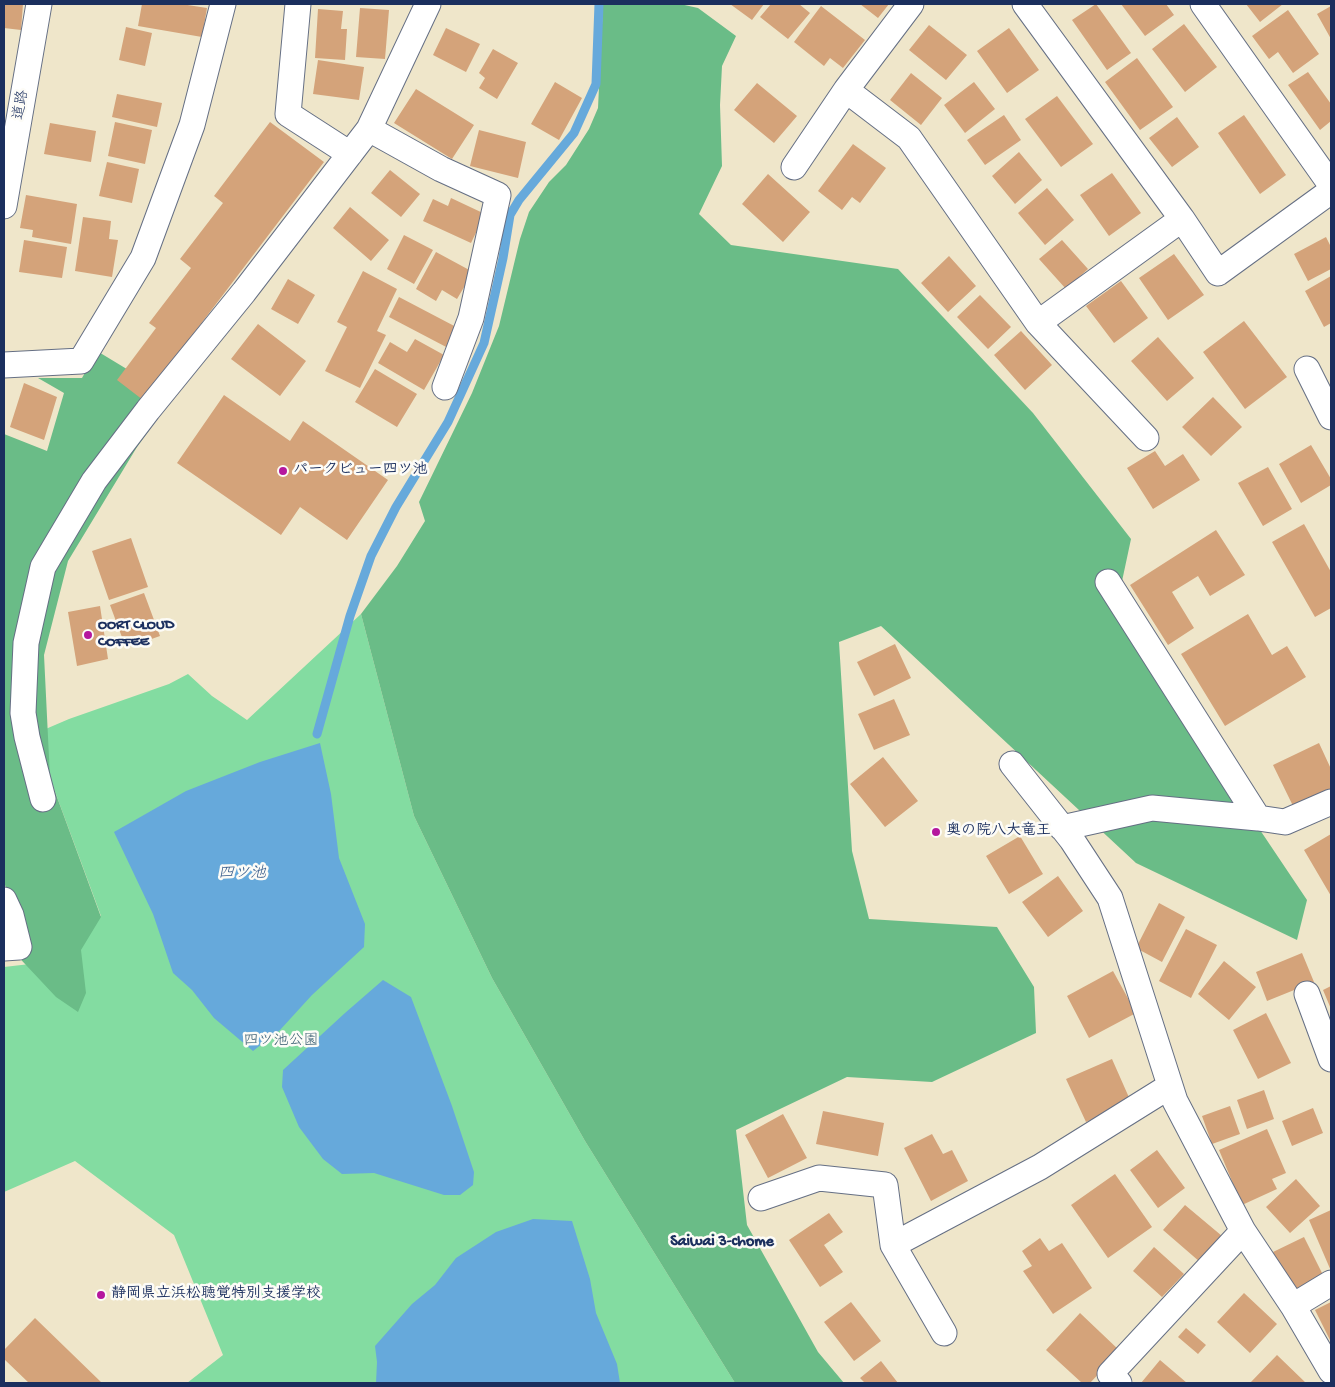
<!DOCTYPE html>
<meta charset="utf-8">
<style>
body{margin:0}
#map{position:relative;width:1335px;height:1387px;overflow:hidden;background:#efe6ca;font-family:"Gochi Hand",sans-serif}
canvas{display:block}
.frame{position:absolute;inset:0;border:5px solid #1b2f5e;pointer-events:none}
</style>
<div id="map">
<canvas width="1335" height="1387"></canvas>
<div class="frame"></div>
</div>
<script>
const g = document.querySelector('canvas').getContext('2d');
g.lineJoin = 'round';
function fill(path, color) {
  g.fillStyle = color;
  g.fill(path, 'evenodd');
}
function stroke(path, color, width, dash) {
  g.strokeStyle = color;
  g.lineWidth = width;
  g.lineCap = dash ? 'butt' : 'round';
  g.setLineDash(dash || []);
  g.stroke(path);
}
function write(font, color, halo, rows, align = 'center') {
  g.font = font + ' "Gochi Hand","Klee One",sans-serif';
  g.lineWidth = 5;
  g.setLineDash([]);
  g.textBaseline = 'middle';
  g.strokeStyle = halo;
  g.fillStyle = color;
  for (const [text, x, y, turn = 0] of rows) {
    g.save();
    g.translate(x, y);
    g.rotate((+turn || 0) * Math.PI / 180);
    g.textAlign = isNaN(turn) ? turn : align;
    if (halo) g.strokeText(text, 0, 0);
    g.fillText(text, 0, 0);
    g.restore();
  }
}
const green = new Path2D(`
 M 361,614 L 414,816 L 492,978 L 585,1141 L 735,1383 L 187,1383 L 223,1355 L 174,1235 L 75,1161 L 4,1192 L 4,967 L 30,964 L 101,916 L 50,778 L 27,737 L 69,719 L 169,684 L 188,674 L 212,696 L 247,720 Z`);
const forest = new Path2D(`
 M 603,4 L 680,4 L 698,8 L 736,36 L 722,66 L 720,105 L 722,166 L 699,214 L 731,245 L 898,269 L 1033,413 L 1131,539 L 1115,614 L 1307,900 L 1297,940 L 1136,863 L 881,626 L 839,642 L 852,851 L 869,919 L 997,927 L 1034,987 L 1036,1033 L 932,1082 L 847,1077 L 736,1130 L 747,1225 L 818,1352 L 844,1383 L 735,1383 L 585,1141 L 492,978 L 414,816 L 361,614 L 397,566 L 425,521 L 419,502 L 472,393 L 499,326 L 520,239 L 529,212 L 549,182 L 566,165 L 589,129 L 598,108 Z
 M 97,351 L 173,397 L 137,447 L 68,561 L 44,655 L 50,778 L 101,917 L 81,950 L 86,993 L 78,1012 L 56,997 L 10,948 L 10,900 L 4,882 L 4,434 L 47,451 L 64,393 L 38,378 L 82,378 Z`);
const water = new Path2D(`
 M 320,743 L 331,794 L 339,858 L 365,924 L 364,947 L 312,995 L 280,1030 L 253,1051 L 214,1018 L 192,990 L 173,973 L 153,914 L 114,832 L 186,791 L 260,762 Z
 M 383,980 L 411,997 L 452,1106 L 474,1172 L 473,1185 L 460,1195 L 444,1195 L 374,1173 L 342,1174 L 323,1159 L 299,1127 L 282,1087 L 283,1070 L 345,1013 Z
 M 533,1219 L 572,1221 L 590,1279 L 596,1313 L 617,1364 L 620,1383 L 376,1383 L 377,1362 L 375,1346 L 412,1304 L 435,1285 L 456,1258 L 496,1232 Z`);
const stream = new Path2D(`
 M 317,734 L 350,616 L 371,556 L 396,507 L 448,422 L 484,343 L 503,258 L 510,215 L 519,200 L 574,133 L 596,84 L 599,4`);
const building = new Path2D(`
 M 4,4 L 23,4 L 21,30 L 4,28 Z
 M 142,4 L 181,4 L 207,8 L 202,37 L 138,26 Z
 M 730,4 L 764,4 L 752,20 Z
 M 771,4 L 799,4 L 810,13 L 788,39 L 760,17 Z
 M 860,4 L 889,4 L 878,18 Z
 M 1096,4 L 1131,53 L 1107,70 L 1072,20 Z
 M 1121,4 L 1166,4 L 1174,15 L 1145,36 Z
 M 1246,4 L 1283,4 L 1260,22 Z
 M 821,6 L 865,40 L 843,68 L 830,58 L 824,66 L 794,42 Z
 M 1331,6 L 1331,39 L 1317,14 Z
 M 360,8 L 389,10 L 385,59 L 356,57 Z
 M 318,9 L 343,11 L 341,29 L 347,29 L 345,60 L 315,58 Z
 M 1288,10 L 1319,54 L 1293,73 L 1278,52 L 1269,59 L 1252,36 Z
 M 1184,24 L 1217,67 L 1185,92 L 1152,49 Z
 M 929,25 L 967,55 L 946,80 L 909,50 Z
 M 126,27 L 152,33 L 145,66 L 119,60 Z
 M 446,28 L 480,44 L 466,72 L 433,55 Z
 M 1009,28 L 1039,70 L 1007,93 L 977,51 Z
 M 493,49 L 518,63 L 497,99 L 479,88 L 485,78 L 479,73 Z
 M 1137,58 L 1173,107 L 1140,130 L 1105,82 Z
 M 318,60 L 364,67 L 359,100 L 313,94 Z
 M 1308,72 L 1331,104 L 1331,121 L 1320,130 L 1288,85 Z
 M 911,73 L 942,98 L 921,125 L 890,100 Z
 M 555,82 L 582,98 L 559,140 L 531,124 Z
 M 974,82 L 995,109 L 965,133 L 944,105 Z
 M 757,83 L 797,116 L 774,143 L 734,110 Z
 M 416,89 L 474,125 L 452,159 L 394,123 Z
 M 117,94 L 162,103 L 157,127 L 112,117 Z
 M 1057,96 L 1093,144 L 1061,167 L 1025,119 Z
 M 1004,115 L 1021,140 L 985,165 L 967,140 Z
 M 1244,115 L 1286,175 L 1260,194 L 1218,133 Z
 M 1177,117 L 1199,147 L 1172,167 L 1149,138 Z
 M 115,122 L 152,130 L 145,164 L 108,156 Z
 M 270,122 L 324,162 L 143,400 L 117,380 L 156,328 L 149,323 L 191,268 L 180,259 L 223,203 L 214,196 Z
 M 50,123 L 96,131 L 91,162 L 44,154 Z
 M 479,130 L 526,142 L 518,178 L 470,166 Z
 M 853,144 L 886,168 L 860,203 L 852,197 L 842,210 L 818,191 Z
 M 1019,152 L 1042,180 L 1015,204 L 992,176 Z
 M 107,162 L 139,169 L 132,203 L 99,196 Z
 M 390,170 L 420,194 L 401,217 L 371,193 Z
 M 1112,173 L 1141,213 L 1109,236 L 1080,195 Z
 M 768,174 L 810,212 L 783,242 L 742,204 Z
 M 1047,188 L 1074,220 L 1045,245 L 1018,213 Z
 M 26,195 L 77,204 L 71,244 L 32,237 L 33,230 L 20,228 Z
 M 451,198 L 485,214 L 471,243 L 423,221 L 433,199 L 448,206 Z
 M 350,207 L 389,240 L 371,261 L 333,228 Z
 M 83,217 L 111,221 L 109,239 L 118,240 L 112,277 L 75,271 Z
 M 404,235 L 433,250 L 414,284 L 387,269 Z
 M 1326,237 L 1331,247 L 1331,269 L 1308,281 L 1294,254 Z
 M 24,240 L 67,247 L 62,278 L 19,272 Z
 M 1062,240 L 1088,269 L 1066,289 L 1039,259 Z
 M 436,252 L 473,272 L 457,299 L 442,290 L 436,301 L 416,289 Z
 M 1174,254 L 1204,295 L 1168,320 L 1139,278 Z
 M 949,256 L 976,286 L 948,312 L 921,283 Z
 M 363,271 L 397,289 L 377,331 L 386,335 L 360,388 L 325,371 L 347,327 L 337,322 Z
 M 1331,276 L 1331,323 L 1324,327 L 1305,291 Z
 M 288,279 L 315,295 L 298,324 L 271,309 Z
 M 1121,281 L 1148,318 L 1114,343 L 1086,306 Z
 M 980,295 L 1011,327 L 988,349 L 957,317 Z
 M 399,297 L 460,329 L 450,349 L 389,317 Z
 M 1244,321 L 1287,377 L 1245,409 L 1203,352 Z
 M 258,324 L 306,361 L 280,396 L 231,359 Z
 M 1021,331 L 1052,365 L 1025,390 L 994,355 Z
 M 1158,337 L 1194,378 L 1167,401 L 1131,361 Z
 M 415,339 L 444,355 L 424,390 L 378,363 L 390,342 L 407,352 Z
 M 375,369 L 417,394 L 397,427 L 355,402 Z
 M 24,383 L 57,397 L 44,440 L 10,427 Z
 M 224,395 L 290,441 L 303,421 L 388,480 L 347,540 L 300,507 L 281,535 L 177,463 Z
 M 1213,397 L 1242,427 L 1211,456 L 1182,427 Z
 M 1311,445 L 1331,479 L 1331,485 L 1301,503 L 1279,464 Z
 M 1155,451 L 1165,466 L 1183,454 L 1200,480 L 1153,509 L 1127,468 Z
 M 1268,467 L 1292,509 L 1263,526 L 1238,483 Z
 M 1304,524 L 1331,572 L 1331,608 L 1315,617 L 1272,542 Z
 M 1216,530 L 1245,575 L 1210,596 L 1198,576 L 1172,592 L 1194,628 L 1168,645 L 1130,585 Z
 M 131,538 L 148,587 L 109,600 L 92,551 Z
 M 144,593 L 160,636 L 126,648 L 110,605 Z
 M 100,606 L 108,659 L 77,666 L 68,612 Z
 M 1248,614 L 1272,655 L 1287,646 L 1306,677 L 1225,726 L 1181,654 Z
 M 895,644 L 911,678 L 874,696 L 857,662 Z
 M 894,699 L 910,735 L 874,750 L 858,714 Z
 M 1319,743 L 1331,769 L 1331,790 L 1294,808 L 1273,765 Z
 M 883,757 L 918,801 L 885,827 L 850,784 Z
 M 1331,834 L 1331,896 L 1304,850 Z
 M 1020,836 L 1043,874 L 1009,894 L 986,856 Z
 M 1058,876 L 1083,911 L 1048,937 L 1022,902 Z
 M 1159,903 L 1185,917 L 1162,962 L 1136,948 Z
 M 1186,929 L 1217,945 L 1191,998 L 1159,981 Z
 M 1302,953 L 1314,982 L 1267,1001 L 1256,972 Z
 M 1224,961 L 1256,987 L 1229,1020 L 1198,994 Z
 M 1113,971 L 1136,1013 L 1089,1038 L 1067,996 Z
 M 1331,986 L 1331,1009 L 1323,990 Z
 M 1266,1013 L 1291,1063 L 1258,1079 L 1233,1030 Z
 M 1112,1059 L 1131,1102 L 1086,1122 L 1066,1079 Z
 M 1264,1090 L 1274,1119 L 1247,1129 L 1237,1100 Z
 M 1230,1106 L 1240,1134 L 1212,1144 L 1202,1116 Z
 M 1313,1108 L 1323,1133 L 1292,1146 L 1282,1121 Z
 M 823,1111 L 884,1123 L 878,1156 L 816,1144 Z
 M 783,1114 L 807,1158 L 768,1178 L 745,1135 Z
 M 1267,1129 L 1286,1173 L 1272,1179 L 1277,1189 L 1242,1205 L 1219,1150 Z
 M 932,1134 L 943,1154 L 952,1150 L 968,1181 L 931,1201 L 904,1148 Z
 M 1157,1150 L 1185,1188 L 1158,1208 L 1130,1170 Z
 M 1115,1174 L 1152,1227 L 1108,1258 L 1071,1205 Z
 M 1296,1179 L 1320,1206 L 1290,1233 L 1266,1207 Z
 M 1185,1205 L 1222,1236 L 1200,1262 L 1163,1230 Z
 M 1331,1210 L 1331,1271 L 1309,1220 Z
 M 829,1213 L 843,1232 L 824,1245 L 843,1272 L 820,1287 L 789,1240 Z
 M 1304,1237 L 1325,1279 L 1294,1294 L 1273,1252 Z
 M 1040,1238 L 1049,1251 L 1062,1243 L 1092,1288 L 1053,1314 L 1023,1271 L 1032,1266 L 1022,1251 Z
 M 1154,1247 L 1184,1274 L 1162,1297 L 1133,1271 Z
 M 1244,1293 L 1277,1324 L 1250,1353 L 1217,1322 Z
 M 851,1302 L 881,1341 L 854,1361 L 824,1322 Z
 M 1331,1302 L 1331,1342 L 1315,1310 Z
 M 1080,1313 L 1120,1351 L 1090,1383 L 1082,1383 L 1046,1350 Z
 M 35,1318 L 102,1383 L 29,1383 L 4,1359 L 4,1350 Z
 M 1186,1328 L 1206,1345 L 1198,1354 L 1178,1337 Z
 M 1277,1355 L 1306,1383 L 1250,1383 Z
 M 1160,1360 L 1187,1383 L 1141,1383 Z
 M 881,1361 L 898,1383 L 865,1383 L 860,1378 Z`);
const street = new Path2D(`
 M 298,4 L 288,114 L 350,154
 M 911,4 L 846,90 L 909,138 L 1038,323 L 1146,438
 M 1025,4 L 1182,219 L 1038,323
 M 1203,4 L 1331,185
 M 369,129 L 441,169 L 498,195 L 471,318 L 445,387
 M 794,167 L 846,90
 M 4,206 L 39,4
 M 1182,219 L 1218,273 L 1331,191
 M 4,365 L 81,361 L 143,258 L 192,125 L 223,4
 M 1307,369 L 1331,417
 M 1108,582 L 1258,818
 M 1012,764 L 1072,840 L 1110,898 L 1175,1101 L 1243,1231 L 1293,1306 L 1331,1371
 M 43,799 L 27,737 L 23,713 L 26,643 L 43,567 L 94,481 L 148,410 L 244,292 L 369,129 L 428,4
 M 1062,828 L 1152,808 L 1258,818 L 1285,822 L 1331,802
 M 4,900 L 11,915 L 19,947 L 4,948
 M 1307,994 L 1331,1059
 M 761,1198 L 819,1178 L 885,1185 L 893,1245 L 1040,1167 L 1170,1086
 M 893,1245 L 944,1333
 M 1293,1306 L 1331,1283
 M 1119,1383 L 1110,1374 L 1243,1231`);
const markers = [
 [283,471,5,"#b5179e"],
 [88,635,5,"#b5179e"],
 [936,832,5,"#b5179e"],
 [101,1295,5,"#b5179e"]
];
const streetNames = [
 ["道路",22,105,-80]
];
const poiNames = [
 ["パークビュー四ツ池",293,471],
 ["OORT CLOUD",98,626],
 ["COFFEE",98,643],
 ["奥の院八大竜王",946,832],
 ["静岡県立浜松聴覚特別支援学校",111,1295]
];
const parkNames = [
 ["四ツ池公園",281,1042]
];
const waterNames = [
 ["四ツ池",242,875]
];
const neighbourhoodNames = [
 ["Saiwai 3-chome",722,1243]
];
fill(green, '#83dca1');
fill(forest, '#6abc87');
fill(water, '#66a9db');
stroke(stream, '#66a9db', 9);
fill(building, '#d4a37a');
stroke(street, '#656f84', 27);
stroke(street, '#fff', 25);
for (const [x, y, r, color] of markers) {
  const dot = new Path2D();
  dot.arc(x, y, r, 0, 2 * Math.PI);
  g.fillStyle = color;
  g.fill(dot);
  stroke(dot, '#fdfcf7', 2);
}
write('15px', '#1b2f5e', '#fdfcf7', streetNames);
write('bold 15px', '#1b2f5e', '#fdfcf7', poiNames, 'left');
write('15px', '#355a6f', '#fdfcf7', parkNames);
write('italic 16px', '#355a8a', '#fdfcf7', waterNames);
write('bold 16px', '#1b2f5e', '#fdfcf7', neighbourhoodNames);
</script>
